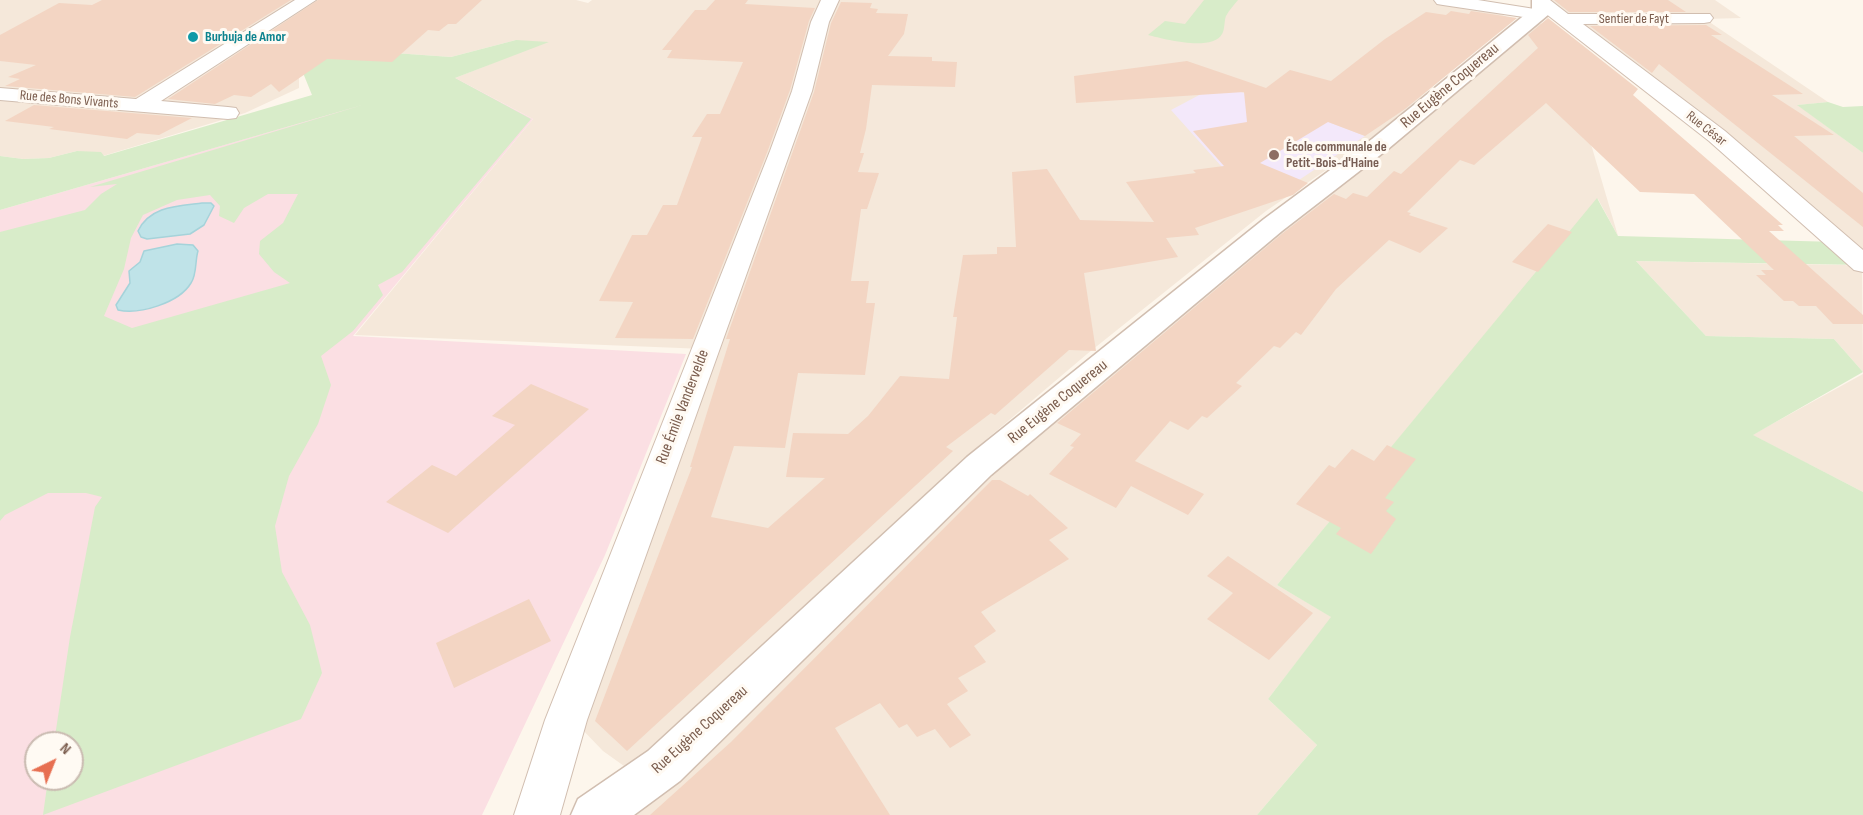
<!DOCTYPE html>
<meta charset="utf-8">
<style>
body{margin:0}
#map{position:relative;width:1863px;height:815px;overflow:hidden;background:#fdf6ec;font-family:"Sofia Sans Condensed",sans-serif}
canvas{display:block}
.north{position:absolute;left:24px;top:731px;width:60px;height:60px;box-sizing:border-box;background:#fffaf3;border:2px solid #cabbb1;border-radius:50%;rotate:43deg;font-size:16px;font-weight:700;line-height:24px;text-align:center;color:#7a5c4d}
.north::after{content:'';display:block;margin:auto;width:21px;height:27px;background:#e76f51;clip-path:polygon(50% 0,100% 100%,50% 72%,0 100%)}
</style>
<div id="map">
<canvas width="1863" height="815"></canvas>
<div class="north">N</div>
</div>
<script>
const g = document.querySelector('canvas').getContext('2d');
g.lineJoin = 'round';
function fill(path, color) {
  g.fillStyle = color;
  g.fill(path, 'evenodd');
}
function stroke(path, color, width, dash) {
  g.strokeStyle = color;
  g.lineWidth = width;
  g.lineCap = dash ? 'butt' : 'round';
  g.setLineDash(dash || []);
  g.stroke(path);
}
function write(font, color, halo, rows, align = 'center') {
  g.font = font + ' "Sofia Sans Condensed",sans-serif';
  g.lineWidth = 6;
  g.setLineDash([]);
  g.textBaseline = 'middle';
  g.strokeStyle = halo;
  g.fillStyle = color;
  for (const [text, x, y, turn = 0] of rows) {
    g.save();
    g.translate(x, y);
    g.rotate((+turn || 0) * Math.PI / 180);
    g.textAlign = isNaN(turn) ? turn : align;
    if (halo) g.strokeText(text, 0, 0);
    g.fillText(text, 0, 0);
    g.restore();
  }
}
const residential = new Path2D(`
 M 0,0 L 576,0 L 588,3 L 592,0 L 830,0 L 705,349 L 355,335 L 533,119 L 455,78 L 503,59 L 516,40 L 451,57 L 350,50 L 299,63 L 299,88 L 245,113 L 103,156 L 77,151 L 49,158 L 23,159 L 0,156 Z
 M 839,0 L 1439,0 L 1492,10 L 1511,19 L 1373,138 L 1266,211 L 1087,354 L 981,444 L 660,747 L 624,766 L 603,751 L 578,725 L 590,689 L 686,446 L 828,23 Z
 M 1549,0 L 1715,0 L 1741,18 L 1705,19 L 1828,102 L 1798,105 L 1863,153 L 1863,264 Z
 M 1527,22 L 1556,25 L 1618,236 L 1598,199 L 1277,585 L 1332,617 L 1268,699 L 1317,745 L 1257,815 L 595,815 L 979,466 Z
 M 1636,261 L 1845,265 L 1862,268 L 1863,372 L 1834,339 L 1706,336 Z
 M 1863,374 L 1863,492 L 1752,435 Z`);
const education = new Path2D(`
 M 1220,84 L 1273,104 L 1277,102 L 1365,136 L 1299,180 L 1230,176 L 1171,110 Z`);
const medical = new Path2D(`
 M 455,78 L 533,119 L 353,336 L 686,354 L 605,555 L 482,815 L 0,815 L 0,210 ZM 36,743 L 72,743 L 72,779 L 36,779 Z`);
const green = new Path2D(`
 M 1204,0 L 1238,0 C 1234,5 1229,10 1226,16 C 1224,21 1225,30 1222,34 C 1212,52 1164,39 1148,35 L 1165,21 L 1185,24 Z
 M 516,40 L 549,42 L 455,78 L 531,119 L 402,272 L 378,285 L 383,295 L 353,331 L 321,356 L 331,385 L 318,424 L 289,476 L 275,526 L 282,572 L 310,625 L 322,673 L 301,719 L 43,815 L 48,779 L 72,779 L 72,743 L 54,743 L 70,637 L 95,507 L 102,497 L 86,493 L 48,493 L 5,515 L 0,521 L 0,232 L 85,210 L 101,194 L 117,184 L 90,187 L 366,104 L 0,210 L 0,156 L 23,159 L 49,158 L 77,151 L 101,152 L 104,156 L 312,95 L 299,63 L 351,50 L 451,57 ZM 268,194 L 298,194 L 283,223 L 260,241 L 259,254 L 274,272 L 290,283 L 132,328 L 104,316 L 124,269 L 131,238 L 143,215 L 177,200 L 210,195 L 220,206 L 219,216 L 234,223 L 244,208 Z
 M 1828,102 L 1843,107 L 1863,106 L 1863,153 L 1797,105 Z
 M 1597,198 L 1618,236 L 1837,242 L 1863,265 L 1636,261 L 1706,336 L 1834,339 L 1863,372 L 1753,435 L 1863,492 L 1863,815 L 1257,815 L 1317,745 L 1268,699 L 1331,617 L 1277,585 Z`);
const water = new Path2D(`
 M 202,203 L 211,203 L 214,206 L 204,225 L 190,234 L 147,239 L 141,237 L 138,231 C 150,206 178,206 202,203 Z
 M 177,244 L 193,245 L 198,251 C 195,260 197,275 191,283 C 179,303 139,315 118,310 L 116,305 L 130,283 L 129,271 L 140,262 L 144,251 Z`);
const building = new Path2D(`
 M 102,0 L 291,0 L 135,97 L 5,86 L 20,79 L 8,77 L 36,65 L 0,61 L 0,35 L 59,3 L 92,5 Z
 M 318,0 L 482,0 L 456,24 L 448,24 L 439,31 L 428,30 L 392,62 L 327,59 L 279,92 L 271,84 L 251,97 L 234,95 L 215,104 L 168,99 Z
 M 715,0 L 748,0 L 745,4 L 815,8 L 809,21 L 790,90 L 768,150 L 693,339 L 615,338 L 633,302 L 599,301 L 632,235 L 647,235 L 663,205 L 677,205 L 702,137 L 692,137 L 707,114 L 720,114 L 743,62 L 667,58 L 672,50 L 662,50 L 695,10 L 706,10 Z
 M 1554,0 L 1668,0 L 1686,12 L 1569,12 Z
 M 841,2 L 872,3 L 870,8 L 878,9 L 876,13 L 908,14 L 904,34 L 888,56 L 932,57 L 932,61 L 957,62 L 955,87 L 872,85 L 866,129 L 860,153 L 864,153 L 858,172 L 879,173 L 867,209 L 861,209 L 851,281 L 869,281 L 866,303 L 875,303 L 865,375 L 798,373 L 785,448 L 734,446 L 711,517 L 768,528 L 825,478 L 786,477 L 793,433 L 848,434 L 868,416 L 900,376 L 949,379 L 957,317 L 953,317 L 963,255 L 997,254 L 997,247 L 1016,247 L 1012,172 L 1047,169 L 1080,220 L 1154,222 L 1126,182 L 1196,173 L 1193,170 L 1224,166 L 1193,131 L 1247,122 L 1244,92 L 1076,103 L 1074,76 L 1187,61 L 1266,88 L 1290,70 L 1331,81 L 1385,39 L 1426,12 L 1446,15 L 1451,11 L 1469,14 L 1471,11 L 1517,18 L 1405,109 L 1365,136 L 1328,122 L 1260,163 L 1308,183 L 1293,195 L 1195,228 L 1199,235 L 1166,238 L 1178,257 L 1084,273 L 1096,351 L 1069,350 L 995,415 L 991,413 L 946,447 L 953,451 L 627,751 L 595,721 L 692,467 L 690,467 L 730,339 L 726,339 L 814,92 L 831,23 Z
 M 1548,18 L 1638,89 L 1633,95 L 1783,225 L 1778,225 L 1784,231 L 1769,231 L 1863,315 L 1863,324 L 1833,324 L 1816,306 L 1799,306 L 1793,301 L 1784,301 L 1756,275 L 1766,275 L 1761,270 L 1774,270 L 1694,194 L 1640,192 L 1546,103 L 1474,165 L 1460,160 L 1407,212 L 1411,213 L 1409,215 L 1448,228 L 1420,253 L 1389,240 L 1336,289 L 1301,335 L 1296,332 L 1280,348 L 1274,346 L 1236,383 L 1242,386 L 1207,418 L 1202,416 L 1188,430 L 1170,421 L 1135,461 L 1204,494 L 1188,515 L 1131,486 L 1116,508 L 1049,474 L 1074,447 L 1070,446 L 1081,434 L 1057,423 L 1283,233 L 1334,194 L 1346,199 L 1353,193 L 1367,197 L 1394,171 L 1401,174 L 1538,48 L 1528,35 Z
 M 1706,25 L 1722,35 L 1711,35 L 1803,94 L 1772,95 L 1834,135 L 1794,136 L 1863,193 L 1863,227 L 1659,64 L 1652,73 L 1590,26 Z
 M 34,105 L 192,118 L 159,135 L 137,133 L 127,139 L 49,129 L 54,127 L 5,121 Z
 M 1548,224 L 1572,232 L 1538,272 L 1512,262 Z
 M 531,384 L 589,409 L 448,533 L 386,502 L 432,465 L 456,476 L 515,425 L 492,416 Z
 M 1387,445 L 1416,459 L 1385,498 L 1394,502 L 1386,511 L 1396,519 L 1371,554 L 1336,534 L 1341,528 L 1296,504 L 1329,465 L 1335,468 L 1352,449 L 1374,461 Z
 M 992,480 L 1000,480 L 1028,496 L 1030,494 L 1068,528 L 1049,540 L 1069,559 L 981,612 L 996,631 L 974,646 L 986,662 L 958,678 L 968,691 L 947,704 L 971,735 L 950,748 L 935,729 L 917,737 L 907,724 L 899,728 L 880,703 L 835,728 L 890,815 L 650,815 L 731,742 Z
 M 1228,556 L 1313,613 L 1269,660 L 1207,619 L 1233,593 L 1207,576 Z
 M 529,599 L 551,641 L 454,688 L 436,643 Z`);
const minor = new Path2D(`
 M 295,0 L 316,0 L 161,101 L 228,107 L 236,108 L 239,113 L 236,118 L 228,119 L 0,100 L 0,88 L 136,99 Z
 M 821,0 L 839,0 L 829,22 L 812,91 L 587,720 L 560,815 L 514,815 L 545,720 L 770,151 L 792,91 L 811,22 Z
 M 1434,0 L 1478,0 L 1541,10 L 1533,2 L 1535,0 L 1550,0 L 1568,14 L 1710,14 L 1713,18 L 1710,22 L 1704,23 L 1583,24 L 1725,131 L 1863,250 L 1863,272 L 1854,270 L 1709,141 L 1545,13 L 1543,18 L 1537,19 L 1443,5 L 1437,4 Z`);
const tertiary = new Path2D(`
 M 1532,0 L 1550,0 L 1550,11 L 1548,15 L 1388,149 L 1282,231 L 991,475 L 680,781 L 634,815 L 571,815 L 578,799 L 648,751 L 967,457 L 1264,219 L 1372,139 L 1532,9 Z`);
const markers = [
 [193,37,6,"#0f9aa8"],
 [1274,155,6,"#8d6e63"]
];
const farStreetnames = [
 ["Sentier de Fayt",1634,19],
 ["Rue des Bons Vivants",69,100,5],
 ["Rue César",1706,129,38]
];
const farCulturenames = [
 ["Burbuja de Amor",205,37]
];
const farEducationnames = [
 ["École communale de",1286,147],
 ["Petit-Bois-d'Haine",1286,163]
];
const streetNames = [
 ["Rue Eugène Coquereau",1450,86,-40],
 ["Rue Eugène Coquereau",1058,402,-39],
 ["Rue Émile Vandervelde",683,407,-69],
 ["Rue Eugène Coquereau",700,730,-42]
];
fill(residential, '#f5e8da');
fill(education, '#f3e8fa');
fill(medical, '#fbdfe3');
fill(green, '#d8ecc9');
fill(water, '#bfe3e8');
stroke(water, '#a5d3da', 1.5);
fill(building, '#f3d5c3');
stroke(minor, '#d1beb0', 2);
stroke(tertiary, '#d1beb0', 3);
fill(minor, '#fff');
fill(tertiary, '#fff');
for (const [x, y, r, color] of markers) {
  const dot = new Path2D();
  dot.arc(x, y, r, 0, 2 * Math.PI);
  g.fillStyle = color;
  g.fill(dot);
  stroke(dot, '#fffaf3', 2);
}
write('14px', '#7a5c4d', '#fffaf3', farStreetnames);
write('bold 14px', '#0d838f', '#fffaf3', farCulturenames, 'left');
write('bold 14px', '#785e54', '#fffaf3', farEducationnames, 'left');
write('16px', '#7a5c4d', '#fffaf3', streetNames);
</script>
